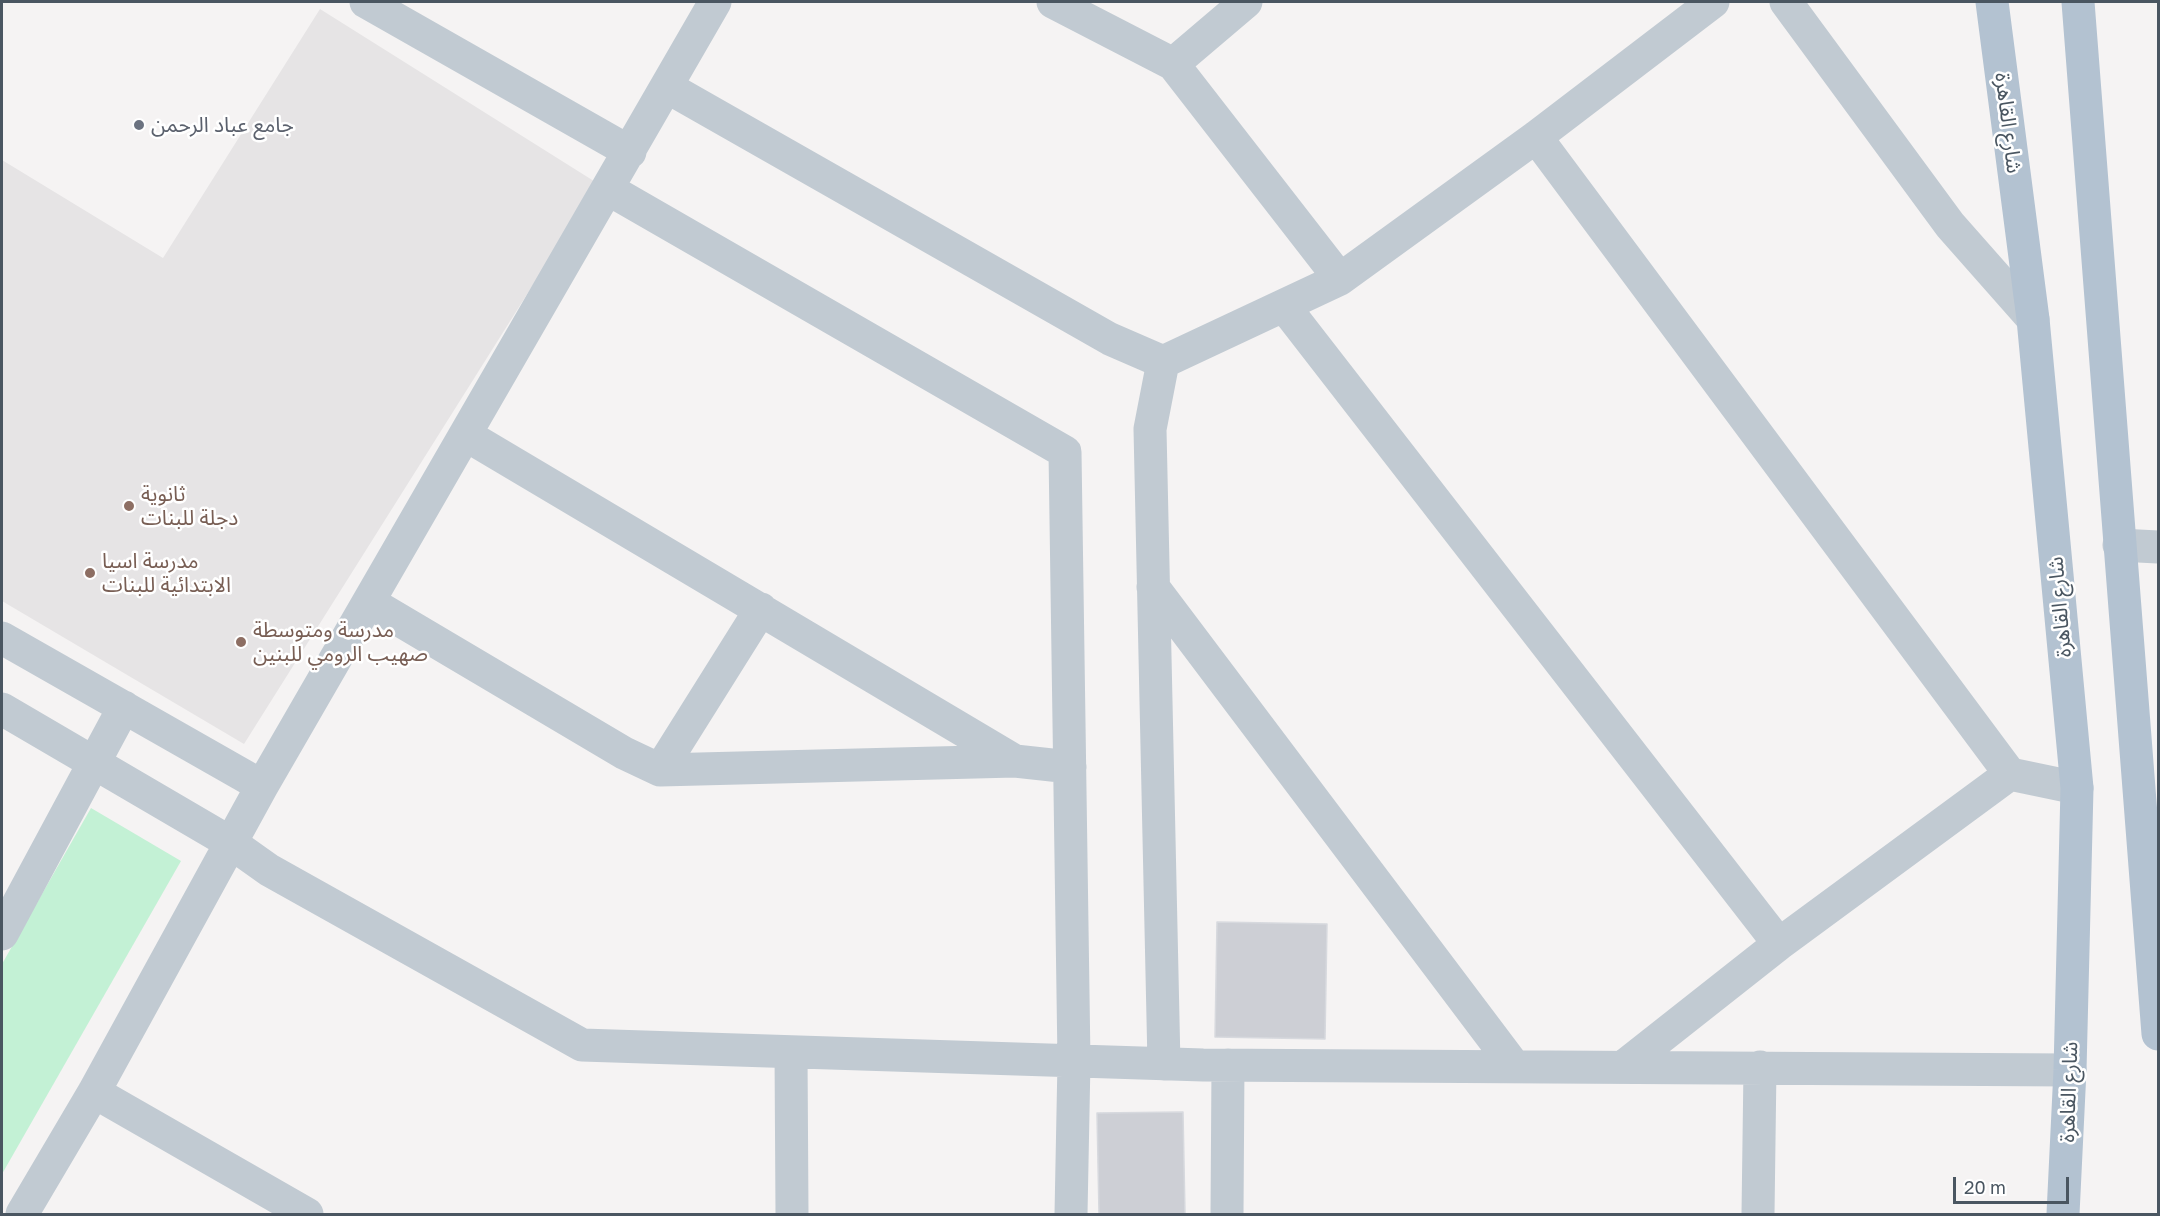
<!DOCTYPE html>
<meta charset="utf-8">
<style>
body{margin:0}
#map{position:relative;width:2160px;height:1216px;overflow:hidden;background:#f5f3f3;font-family:"Golos Text",sans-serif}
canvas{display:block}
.frame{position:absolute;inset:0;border:3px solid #4a5661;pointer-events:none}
.scale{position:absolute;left:1953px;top:1177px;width:116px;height:27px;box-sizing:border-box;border:3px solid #4a5661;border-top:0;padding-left:8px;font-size:18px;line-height:21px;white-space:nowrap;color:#4a5661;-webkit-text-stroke:4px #fff;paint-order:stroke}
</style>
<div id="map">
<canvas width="2160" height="1216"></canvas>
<div class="frame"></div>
<div class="scale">20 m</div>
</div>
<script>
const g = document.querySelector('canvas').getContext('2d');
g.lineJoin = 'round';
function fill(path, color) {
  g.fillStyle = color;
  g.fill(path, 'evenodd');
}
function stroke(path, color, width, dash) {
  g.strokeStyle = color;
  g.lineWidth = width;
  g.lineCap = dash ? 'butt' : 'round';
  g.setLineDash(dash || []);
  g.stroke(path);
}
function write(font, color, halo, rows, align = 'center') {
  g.font = font + ' "Golos Text","Noto Sans Arabic",sans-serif';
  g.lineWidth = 5;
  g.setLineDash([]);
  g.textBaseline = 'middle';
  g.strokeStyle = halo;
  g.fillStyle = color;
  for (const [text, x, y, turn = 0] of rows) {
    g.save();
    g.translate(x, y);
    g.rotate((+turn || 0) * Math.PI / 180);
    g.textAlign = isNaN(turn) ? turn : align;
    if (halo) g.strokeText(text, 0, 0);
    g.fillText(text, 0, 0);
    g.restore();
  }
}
const education = new Path2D(`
 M 320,9 L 597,183 L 244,744 L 2,601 L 2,160 L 163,258 Z`);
const green = new Path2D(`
 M 91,808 L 181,861 L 2,1174 L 2,964 Z`);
const building = new Path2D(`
 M 1217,922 L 1327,924 L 1325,1039 L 1215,1037 Z
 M 1183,1112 L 1185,1214 L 1099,1214 L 1097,1113 Z`);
const minor = new Path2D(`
 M 366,2 L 630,152
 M 1053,2 L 1173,64 L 1246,2
 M 1786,2 L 1950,225 L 2033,319
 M 1173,64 L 1340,279
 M 667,87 L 1110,339 L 1163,362
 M 1536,137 L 2010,774 L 2077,788
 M 608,189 L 1065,452 L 1074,1061 L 1071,1214
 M 1284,306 L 1779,944
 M 466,435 L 1015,761 L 1070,767
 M 2119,545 L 2158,547
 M 1153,587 L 1514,1066
 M 369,602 L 624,753 L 660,770 L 1015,761
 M 2,638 L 262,786
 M 2,709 L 231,843 L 269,870 L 582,1045 L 1203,1065 L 2070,1070
 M 660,770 L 761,609
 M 2,934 L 124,707
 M 791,1052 L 792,1214
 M 1164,1064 L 1150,429 L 1163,362 L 1340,279 L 1536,137 L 1713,2
 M 1623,1067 L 1779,944 L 2010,774
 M 94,1092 L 307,1214
 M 22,1214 L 94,1092 L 262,786 L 715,2
 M 1227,1214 L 1228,1065
 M 1758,1214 L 1760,1067`);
const major = new Path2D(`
 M 1992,2 L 2033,319 L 2077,788 L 2070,1070 L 2063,1214
 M 2078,2 L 2158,1034`);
const markers = [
 [139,125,6,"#6b7280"],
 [129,506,6,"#8d6e63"],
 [90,573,6,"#8d6e63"],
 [241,642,6,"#8d6e63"]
];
const streetNames = [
 ["شارع القاهرة",2008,123,83],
 ["شارع القاهرة",2060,607,-95],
 ["شارع القاهرة",2069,1092,-88]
];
const worshipNames = [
 ["جامع عباد الرحمن",151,125]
];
const educationNames = [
 ["ثانوية",141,494],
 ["دجلة للبنات",141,518],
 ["مدرسة اسيا",102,561],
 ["الابتدائية للبنات",102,585],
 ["مدرسة ومتوسطة",253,630],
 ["صهيب الرومي للبنين",253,654]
];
fill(education, '#e6e4e5');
fill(green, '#c3f1d5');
fill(building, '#cdcfd5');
stroke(building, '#d7d9de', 1.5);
stroke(minor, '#c1cad2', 33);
stroke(major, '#b3c2d1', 33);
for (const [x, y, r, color] of markers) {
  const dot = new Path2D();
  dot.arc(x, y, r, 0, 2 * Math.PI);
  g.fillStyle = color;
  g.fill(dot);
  stroke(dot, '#fff', 2);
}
write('21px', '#4a5661', '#fff', streetNames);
write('21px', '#5b616d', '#fff', worshipNames, 'left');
write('21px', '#785e54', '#fff', educationNames, 'left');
</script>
